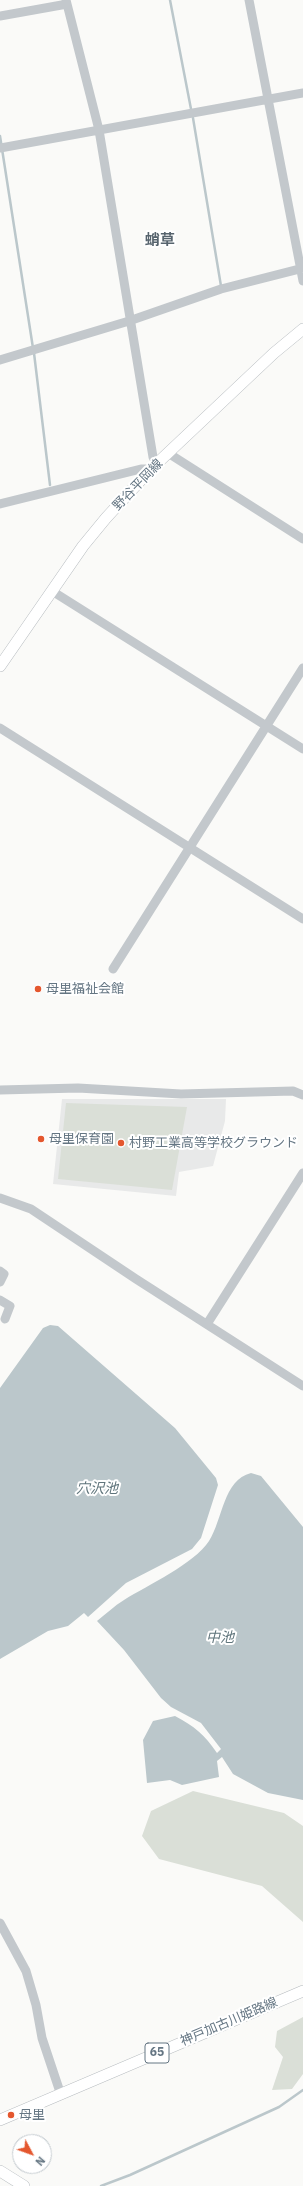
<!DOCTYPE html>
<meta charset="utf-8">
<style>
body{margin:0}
#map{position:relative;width:303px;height:2186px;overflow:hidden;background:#fafaf8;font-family:"IBM Plex Sans",sans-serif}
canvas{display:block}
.north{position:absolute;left:12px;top:2134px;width:40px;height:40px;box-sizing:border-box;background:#fff;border:1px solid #c1c8cd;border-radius:50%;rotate:131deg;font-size:11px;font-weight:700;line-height:16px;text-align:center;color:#657683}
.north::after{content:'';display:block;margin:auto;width:14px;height:18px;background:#e4572e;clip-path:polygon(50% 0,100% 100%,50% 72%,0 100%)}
</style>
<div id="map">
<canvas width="303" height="2186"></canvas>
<div class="north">N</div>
</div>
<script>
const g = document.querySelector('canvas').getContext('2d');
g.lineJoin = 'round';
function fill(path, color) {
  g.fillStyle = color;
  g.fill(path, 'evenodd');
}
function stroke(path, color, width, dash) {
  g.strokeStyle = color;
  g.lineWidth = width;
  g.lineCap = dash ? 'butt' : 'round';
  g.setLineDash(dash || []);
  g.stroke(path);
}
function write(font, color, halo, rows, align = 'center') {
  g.font = font + ' "IBM Plex Sans","Noto Sans JP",sans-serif';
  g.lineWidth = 4;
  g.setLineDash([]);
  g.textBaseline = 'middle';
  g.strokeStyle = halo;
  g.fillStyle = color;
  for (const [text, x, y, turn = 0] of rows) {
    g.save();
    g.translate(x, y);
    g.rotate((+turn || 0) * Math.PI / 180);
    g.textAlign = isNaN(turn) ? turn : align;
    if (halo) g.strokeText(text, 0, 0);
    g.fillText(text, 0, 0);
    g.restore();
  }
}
const built = new Path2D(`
 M 62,1099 L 226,1099 L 225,1121 L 213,1166 L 179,1172 L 176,1196 L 53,1184 Z`);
const green = new Path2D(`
 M 66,1103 L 187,1107 L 172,1190 L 58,1179 Z
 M 193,1791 L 284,1813 L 303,1826 L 303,1922 L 262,1886 L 159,1859 L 142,1836 L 151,1811 Z
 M 303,2017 L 303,2074 L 292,2089 L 272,2090 L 283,2057 L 275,2047 L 277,2031 Z`);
const water = new Path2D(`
 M 50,1325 L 58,1326 L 175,1428 L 216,1478 L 218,1485 L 201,1538 L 192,1549 L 126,1583 L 88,1617 L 84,1613 L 68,1626 L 48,1631 L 0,1659 L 0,1388 L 43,1328 Z
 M 251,1473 L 261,1476 L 303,1527 L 303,1800 L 268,1793 L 233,1774 L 222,1757 L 217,1761 L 219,1777 L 182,1785 L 170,1780 L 147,1783 L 143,1740 L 153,1721 L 175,1716 C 194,1726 205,1735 217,1753 L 221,1749 L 201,1723 L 171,1707 L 161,1698 L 124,1650 L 97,1621 C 106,1614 114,1606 124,1600 C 148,1585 194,1564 209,1541 C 223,1519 223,1480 251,1473 Z`);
const stream = new Path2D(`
 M 170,0 L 191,109
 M 193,118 L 221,286
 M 0,136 L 33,348
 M 34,353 L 50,485
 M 101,2186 L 130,2175 L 279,2107 L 303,2090`);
const minor = new Path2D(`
 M 66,0 L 99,130 L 153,457 L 157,465
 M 249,0 L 303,281
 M 0,16 L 67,4
 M 0,148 L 303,93
 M 0,360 L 129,321 L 221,289 L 303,268
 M 168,453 L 303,539
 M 0,504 L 141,469 L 151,469
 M 52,591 L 303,749
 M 0,728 L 303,919
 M 113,969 L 303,668
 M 0,1090 L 78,1088 L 181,1094 L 293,1091 L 303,1095
 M 0,1198 L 31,1209 L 136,1279 L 303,1386
 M 0,1271 L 4,1274 L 0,1282
 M 0,1300 L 10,1306 L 5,1319
 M 207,1324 L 303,1173
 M 0,1923 L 26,1971 L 36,2005 L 42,2038 L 61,2095`);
const major = new Path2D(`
 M 0,666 L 83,546 L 106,518 L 151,469 L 274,353 L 303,329
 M 0,2120 L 303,1991
 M 0,2171 L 24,2186`);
const markers = [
 [38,989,4,"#e4572e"],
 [41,1139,4,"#e4572e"],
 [121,1143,4,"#e4572e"],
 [11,2115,4,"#e4572e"]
];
const shields = [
 [157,2053,24]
];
const shieldNames = [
 ["65",157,2053]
];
const streetNames = [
 ["野谷平岡線",138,485,-46],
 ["神戸加古川姫路線",229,2022,-23]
];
const poiNames = [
 ["母里福祉会館",46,989],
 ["母里保育園",49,1139],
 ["村野工業高等学校グラウンド",129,1143],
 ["母里",19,2115]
];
const waterNames = [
 ["穴沢池",97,1489],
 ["中池",220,1638]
];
const quarterNames = [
 ["蛸草",160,241]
];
fill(built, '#e8e9e9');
fill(green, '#dadfd7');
fill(water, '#bbc7cb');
stroke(stream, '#bbc7cb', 2.5);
stroke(major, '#b5babe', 12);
stroke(minor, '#c3c8cc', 9);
stroke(major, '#fff', 11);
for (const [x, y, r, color] of markers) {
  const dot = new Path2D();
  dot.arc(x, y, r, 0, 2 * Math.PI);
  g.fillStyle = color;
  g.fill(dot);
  stroke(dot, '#fff', 1.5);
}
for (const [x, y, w] of shields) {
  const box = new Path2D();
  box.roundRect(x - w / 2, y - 10, w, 20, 3);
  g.fillStyle = '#fff';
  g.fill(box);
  stroke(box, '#657683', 1);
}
write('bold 12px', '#657683', null, shieldNames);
write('13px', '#657683', '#fff', streetNames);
write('13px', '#657683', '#fff', poiNames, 'left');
write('italic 14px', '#60757c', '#fff', waterNames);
write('bold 15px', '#57646e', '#fff', quarterNames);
</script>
